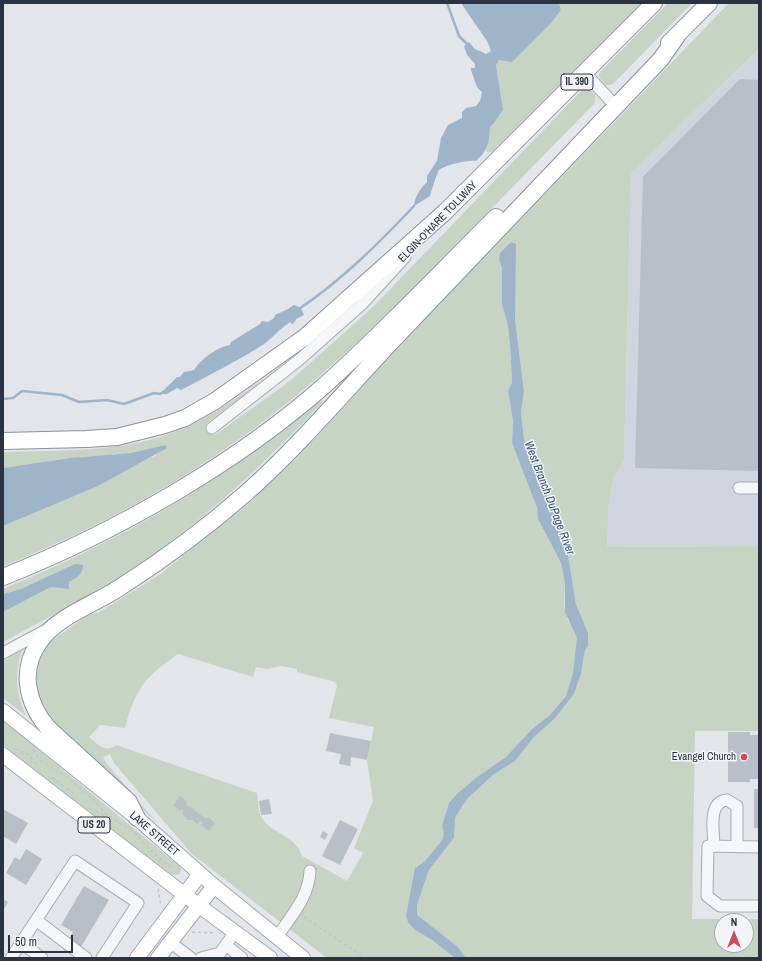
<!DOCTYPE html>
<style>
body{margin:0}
#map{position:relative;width:762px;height:961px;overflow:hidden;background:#e2e5ea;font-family:"Archivo Narrow",sans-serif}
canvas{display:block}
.frame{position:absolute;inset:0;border:4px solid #2a3342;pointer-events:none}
.north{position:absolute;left:714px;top:913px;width:40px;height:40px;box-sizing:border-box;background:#f2f4f7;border:1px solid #a2a7af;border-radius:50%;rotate:0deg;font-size:11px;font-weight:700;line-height:16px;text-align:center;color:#2a3342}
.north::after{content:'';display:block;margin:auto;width:14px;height:18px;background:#cd4960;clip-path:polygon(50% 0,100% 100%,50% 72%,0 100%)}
.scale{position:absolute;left:8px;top:935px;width:65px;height:18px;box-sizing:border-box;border:2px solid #2a3342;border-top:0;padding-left:5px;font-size:12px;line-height:14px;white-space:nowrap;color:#2a3342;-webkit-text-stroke:3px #f2f4f7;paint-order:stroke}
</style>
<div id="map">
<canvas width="762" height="961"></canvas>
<div class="frame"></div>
<div class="north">N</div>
<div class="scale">50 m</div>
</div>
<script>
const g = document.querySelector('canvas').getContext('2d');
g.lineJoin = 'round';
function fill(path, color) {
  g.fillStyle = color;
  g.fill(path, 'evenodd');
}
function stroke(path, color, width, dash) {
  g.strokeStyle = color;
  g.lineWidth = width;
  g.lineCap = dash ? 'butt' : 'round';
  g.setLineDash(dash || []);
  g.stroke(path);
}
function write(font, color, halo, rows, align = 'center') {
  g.font = font + ' "Archivo Narrow",sans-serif';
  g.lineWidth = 3;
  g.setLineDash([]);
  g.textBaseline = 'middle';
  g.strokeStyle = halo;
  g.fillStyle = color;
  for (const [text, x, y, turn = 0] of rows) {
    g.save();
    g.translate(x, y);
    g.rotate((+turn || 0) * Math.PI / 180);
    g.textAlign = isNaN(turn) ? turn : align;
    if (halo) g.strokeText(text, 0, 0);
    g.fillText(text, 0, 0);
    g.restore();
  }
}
const built = new Path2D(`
 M 759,49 L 759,546 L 607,547 L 609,501 L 614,477 L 624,461 L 631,173 Z`);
const green = new Path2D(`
 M 559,3 L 641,3 L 492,152 L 486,152 L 490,136 L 490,127 C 496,122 498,116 503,110 L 496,65 L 498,60 L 502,59 L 561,10 Z
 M 668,3 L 692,3 L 614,83 L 610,85 L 606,85 L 600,79 L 599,75 L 602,70 Z
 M 729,3 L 759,3 L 759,49 L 631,173 L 624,461 L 614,477 L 609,501 L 607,547 L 759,546 L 759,731 L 695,731 L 692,919 L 759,919 L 759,958 L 466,958 L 458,947 L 417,916 L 417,905 L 429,870 L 454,838 L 455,818 L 461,808 L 468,798 L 493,775 L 515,761 L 534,737 L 574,694 L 581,674 L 585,650 L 588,633 L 576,604 L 566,543 L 524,439 L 521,412 L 524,392 L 515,319 L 515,274 L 499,259 L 502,267 L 502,304 L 508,326 L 510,345 L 512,382 L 508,391 L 513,421 L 512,443 L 537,508 L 538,519 L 561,563 L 565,584 L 564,606 L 568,620 L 578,638 L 573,673 L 566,696 L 550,715 L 532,729 L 506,757 L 477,777 L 442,826 L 444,834 L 442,840 L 425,861 L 415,868 L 415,930 L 432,940 L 455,958 L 327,958 L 192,854 L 114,763 L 110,754 L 103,757 L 107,764 L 158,824 L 59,729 C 37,704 24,664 54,639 C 59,635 66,631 71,627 C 79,621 88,613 98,613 L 159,575 L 247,505 L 300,454 L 431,313 ZM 178,654 L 253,677 L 256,667 L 267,669 L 281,666 L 297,669 L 297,672 L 335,682 L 337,686 L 329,718 L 374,727 L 367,760 L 373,801 L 354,848 L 363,853 L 347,881 L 302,856 C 297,836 272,834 262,818 C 258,812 258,800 257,793 L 116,745 C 105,754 98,744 89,737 L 100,725 L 125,728 C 135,689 145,677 178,654 ZM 722,921 L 746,921 L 746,945 L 722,945 Z
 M 590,89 L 596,96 L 594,104 C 548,151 502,198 456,245 C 396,306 336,366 268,418 C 188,479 97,529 3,566 L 3,526 L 98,486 L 141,461 L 155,456 L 165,445 L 131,453 L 70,458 L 3,468 L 3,452 C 61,450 123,453 177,431 C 214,416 246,391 278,369 L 206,424 L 215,435 L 290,381 L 374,306 L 581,91 Z
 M 321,400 L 323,402 C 263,465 207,518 135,567 C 93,595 47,618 3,642 L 3,612 L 51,587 L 69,589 L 54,575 L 21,589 L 3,594 L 3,589 C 118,542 225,480 321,400 Z
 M 22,650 C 14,673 16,694 26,716 L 3,698 L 3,661 Z
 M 3,720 L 179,866 L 181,869 L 180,874 L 172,875 L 3,745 Z`);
const water = new Path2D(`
 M 461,3 L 559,3 L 561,10 L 551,23 L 512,62 L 499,60 L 496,65 L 503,110 C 498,116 496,122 490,127 C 490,142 487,152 476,161 C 469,160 441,165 438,172 C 435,179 432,188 430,196 L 414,206 C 415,196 420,189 427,182 L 427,176 L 437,161 L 441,138 L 448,125 L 462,118 L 462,112 L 466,108 L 476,106 L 480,101 L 482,92 L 477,87 L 471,70 L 471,68 L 475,68 L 475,64 L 467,55 L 464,46 L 469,42 L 475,49 L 486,54 L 491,51 L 487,41 Z
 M 511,242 L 516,244 L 515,319 L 524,392 L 521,412 L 524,439 L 566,543 L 576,604 L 588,633 L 588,646 L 585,650 L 581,674 L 574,694 L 555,718 L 534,737 L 515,761 L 493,775 L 468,798 L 461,808 L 455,818 L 454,838 L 429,870 L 417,905 L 417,915 L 458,947 L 466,958 L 455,958 L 432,940 L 415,930 L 408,922 L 406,916 L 415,868 L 425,861 L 442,840 L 444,834 L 442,826 L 445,816 L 449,803 L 457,794 L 477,777 L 506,757 L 532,729 L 550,715 L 566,696 L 573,673 L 577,638 L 565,612 L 565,584 L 561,563 L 538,519 L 537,508 L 512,443 L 513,421 L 508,391 L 512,382 L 510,345 L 508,326 L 502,304 L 502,268 L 499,259 L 500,253 Z
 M 294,305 L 301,308 L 304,315 L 296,319 L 295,322 L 292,324 L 290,322 C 281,328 273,337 264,344 C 238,361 209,375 181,390 L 177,388 L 167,394 L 160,394 L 177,377 L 180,377 L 184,372 L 194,370 C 201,359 217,347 230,345 L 231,342 L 260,324 L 262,321 L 268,322 L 274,318 L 275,315 L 286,310 Z
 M 165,445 L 167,448 L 98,486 L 3,526 L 3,468 L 70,458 L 131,453 Z
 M 75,564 L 83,565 C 83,575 76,578 69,582 L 69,589 L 51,587 L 3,612 L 3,594 L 21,589 Z`);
const stream = new Path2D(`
 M 447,3 L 459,36 L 469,46
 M 299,309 C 342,280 379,243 414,206
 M 3,399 L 13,398 L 22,391 L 62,395 L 79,402 L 107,400 L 124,404 L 154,393 L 160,394 L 163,392`);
const building = new Path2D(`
 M 740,79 L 759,80 L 759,471 L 635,468 L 643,177 Z
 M 728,732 L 750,732 L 750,735 L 759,735 L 759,779 L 750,779 L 750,782 L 728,782 Z
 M 330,733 L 371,741 L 367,760 L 351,757 L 350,766 L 339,764 L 341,754 L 326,751 Z
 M 754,789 L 759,789 L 759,828 L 754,828 Z
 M 180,796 L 187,802 L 186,804 L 206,819 L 208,817 L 215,823 L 209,831 L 201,825 L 203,823 L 200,821 L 197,824 L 192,820 L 188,820 L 182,814 L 184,811 L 182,809 L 180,811 L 173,805 Z
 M 269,799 L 272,814 L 261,815 L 259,801 Z
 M 3,809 L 28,823 L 16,844 L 3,836 Z
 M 340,820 L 358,829 L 340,865 L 322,856 Z
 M 323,831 L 328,834 L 325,840 L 320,837 Z
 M 26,849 L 42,859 L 26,885 L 6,873 L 15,857 L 20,860 Z
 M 84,886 L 109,900 L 75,957 L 63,950 L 73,932 L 61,925 Z
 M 3,899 L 8,902 L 3,911 Z`);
const path = new Path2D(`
 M 3,740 L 8,745
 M 15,749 L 29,755 L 38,767
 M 33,750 L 40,760 L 68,778 L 94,800 L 106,814 L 136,834 L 151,851 L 171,867 L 170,870
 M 52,777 L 74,794
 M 96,811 L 106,817 L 111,824
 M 159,889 L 158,891 L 161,906
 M 304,917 L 365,958
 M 192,932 L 216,933`);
const minor = new Path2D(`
 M 585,73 L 610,100
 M 212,428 L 299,360 L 361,305 L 405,257
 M 739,488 L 759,488
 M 3,653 L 46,630
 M 714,846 C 714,832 707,802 727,800 L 737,806 L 737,847
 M 759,847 L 708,846 L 707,896 L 720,906 L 759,906
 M 36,920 L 86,958
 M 277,937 C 291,916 309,897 310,871
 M 170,942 L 191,958
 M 21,943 L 42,958
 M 226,945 L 242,958
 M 11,958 L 75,861 L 138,903 L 102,958
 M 201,958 L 220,953 L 235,932`);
const major = new Path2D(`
 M 3,711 L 137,818 L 214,886 L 303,958
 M 3,755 L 198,905 L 270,958
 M 137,958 L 200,874
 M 158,958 L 214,886`);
const highway = new Path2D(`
 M 669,43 L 709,3
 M 3,441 L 86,439 L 117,437 L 165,425 L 185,418 L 215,401 L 305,337 L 445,212 L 654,3
 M 3,577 C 114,533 236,464 326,384 C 385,331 440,273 496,217
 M 137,818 L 129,802 L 48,728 C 27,703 19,670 40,641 C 58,616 93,605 119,588 C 163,560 205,529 245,494 C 298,447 345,391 394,339 C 483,246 572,152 661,59 L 677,36`);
const markers = [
 [744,757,4,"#cd4960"]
];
const shields = [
 [577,82,32],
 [94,825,32]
];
const shieldNames = [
 ["IL 390",577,82],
 ["US 20",94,825]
];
const streetNames = [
 ["ELGIN-O'HARE TOLLWAY",438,222,-46],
 ["LAKE STREET",154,834,41]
];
const poiNames = [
 ["Evangel Church",736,757]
];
const waterNames = [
 ["West Branch DuPage River",549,498,69]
];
fill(built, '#d0d4dc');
fill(green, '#c8d4c3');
fill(water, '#9eb4c9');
stroke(stream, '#9eb4c9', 2.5);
fill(building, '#b9bfc7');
stroke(minor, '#a7acb4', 13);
stroke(major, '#a1aab6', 16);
stroke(highway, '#8993a1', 18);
stroke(path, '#c0c3c9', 1.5, [3, 3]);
stroke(minor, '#f5f6f8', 11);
stroke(major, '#fff', 14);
stroke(highway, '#fff', 16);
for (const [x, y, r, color] of markers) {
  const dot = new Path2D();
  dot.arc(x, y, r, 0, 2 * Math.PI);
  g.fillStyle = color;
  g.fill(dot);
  stroke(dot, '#f2f4f7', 1.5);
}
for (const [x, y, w] of shields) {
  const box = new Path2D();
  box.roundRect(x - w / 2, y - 8, w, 16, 3);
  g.fillStyle = '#f2f4f7';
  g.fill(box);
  stroke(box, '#2a3342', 1);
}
write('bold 10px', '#2a3342', null, shieldNames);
write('11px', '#2a3342', '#f2f4f7', streetNames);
write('11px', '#2a3342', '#f2f4f7', poiNames, 'right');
write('italic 12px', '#355375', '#f2f4f7', waterNames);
</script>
